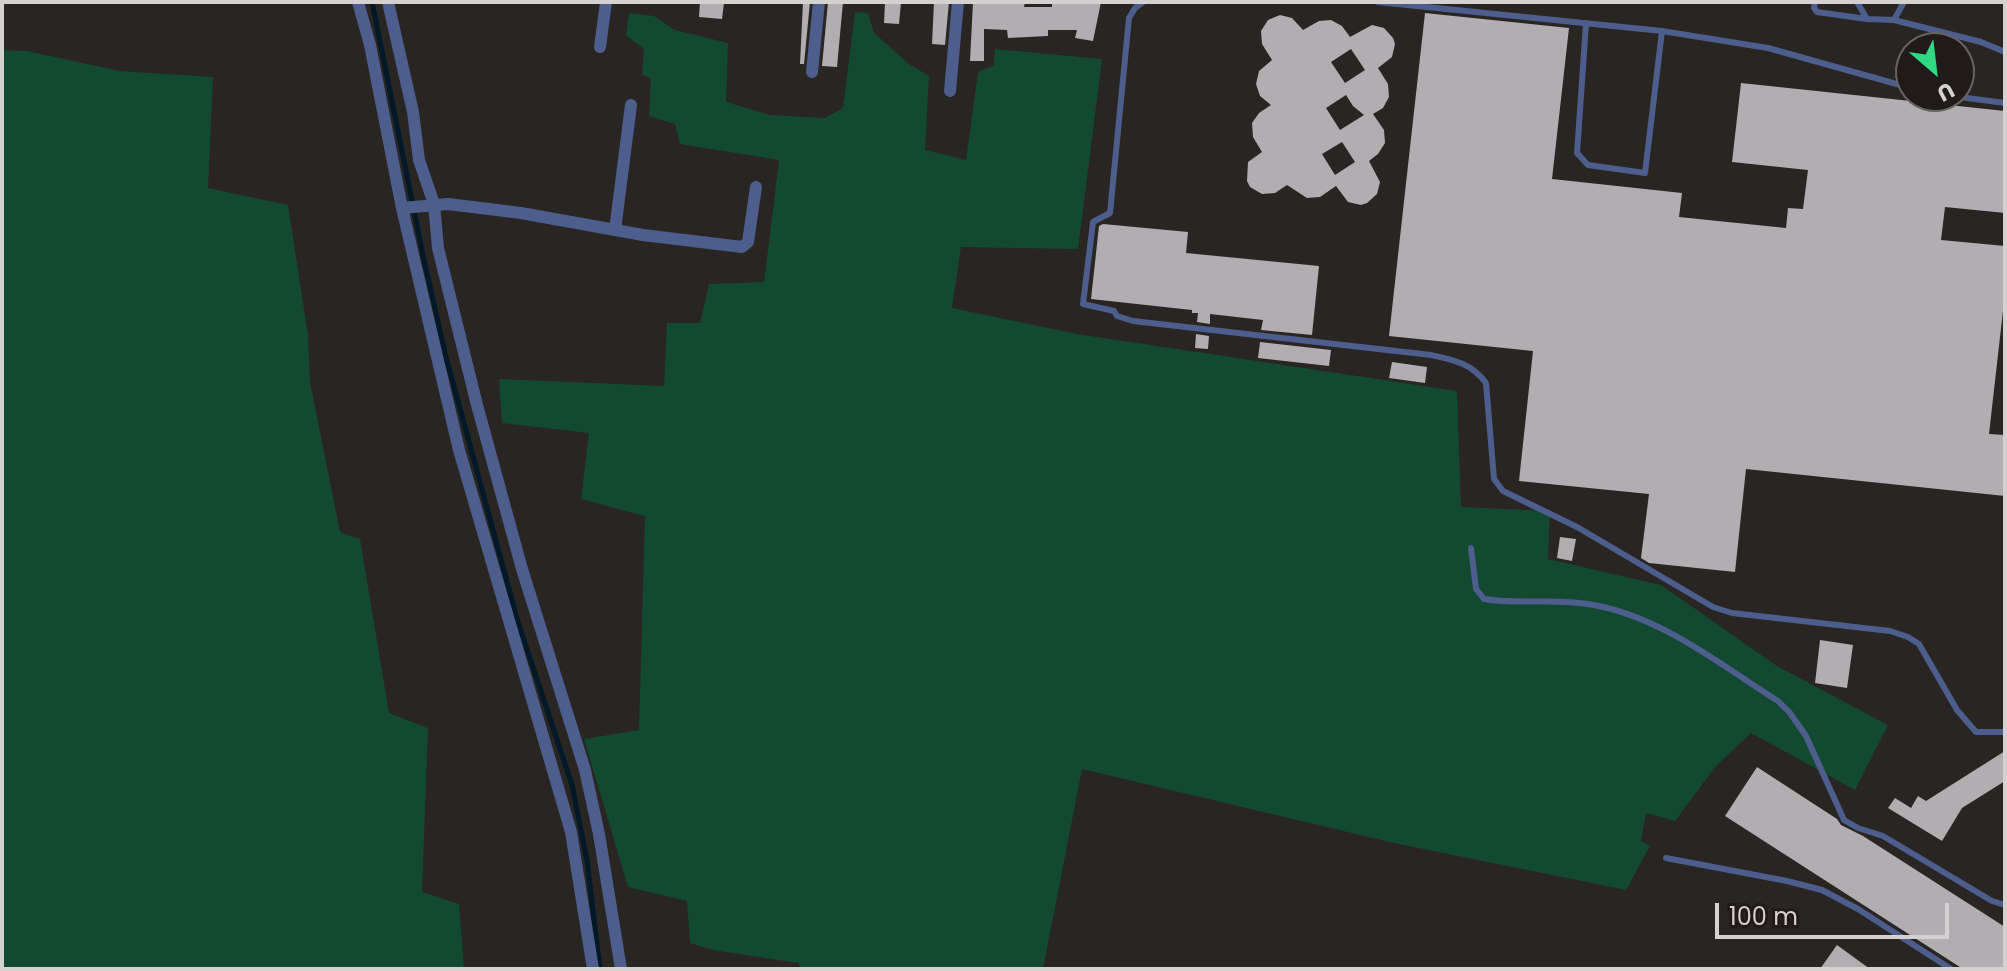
<!DOCTYPE html>
<style>
body{margin:0}
#map{position:relative;width:2007px;height:971px;overflow:hidden;background:#292523;font-family:Poppins,sans-serif}
canvas{display:block}
.frame{position:absolute;inset:0;border:4px solid #d4d1d0;pointer-events:none}
.north{position:absolute;left:1895px;top:32px;width:80px;height:80px;box-sizing:border-box;background:#201b1a;border:2px solid #686463;border-radius:50%;rotate:152deg;font-size:22px;font-weight:700;line-height:32px;text-align:center;color:#d4d1d0}
.north::after{content:'';display:block;margin:auto;width:28px;height:36px;background:#30d883;clip-path:polygon(50% 0,100% 100%,50% 72%,0 100%)}
.scale{position:absolute;left:1715px;top:903px;width:234px;height:36px;box-sizing:border-box;border:4px solid #d4d1d0;border-top:0;padding-left:10px;font-size:24px;line-height:28px;white-space:nowrap;color:#d4d1d0;-webkit-text-stroke:6px #201b1a;paint-order:stroke}
</style>
<div id="map">
<canvas width="2007" height="971"></canvas>
<div class="frame"></div>
<div class="north">U</div>
<div class="scale">100 m</div>
</div>
<script>
const g = document.querySelector('canvas').getContext('2d');
g.lineJoin = 'round';
function fill(path, color) {
  g.fillStyle = color;
  g.fill(path, 'evenodd');
}
function stroke(path, color, width, dash) {
  g.strokeStyle = color;
  g.lineWidth = width;
  g.lineCap = dash ? 'butt' : 'round';
  g.setLineDash(dash || []);
  g.stroke(path);
}
const green = new Path2D(`
 M 855,12 L 868,13 L 874,33 L 909,64 L 929,76 L 925,150 L 966,160 L 978,72 L 994,65 L 995,49 L 1102,59 L 1078,249 L 961,247 L 952,308 L 1077,334 L 1457,391 L 1461,507 L 1550,511 L 1548,559 L 1661,585 L 1777,666 L 1888,725 L 1855,790 L 1751,733 L 1715,767 L 1675,821 L 1646,813 L 1641,841 L 1650,846 L 1626,890 L 1394,843 L 1082,769 L 1043,969 L 800,969 L 799,963 L 713,950 L 690,943 L 687,901 L 628,887 L 584,739 L 639,730 L 645,516 L 581,499 L 589,433 L 502,423 L 499,379 L 664,386 L 667,323 L 700,323 L 709,284 L 764,282 L 779,160 L 680,144 L 675,124 L 649,116 L 651,79 L 642,74 L 644,49 L 626,35 L 629,13 L 654,16 L 675,30 L 728,43 L 726,102 L 770,115 L 825,118 L 843,108 Z
 M 2,50 L 27,51 L 120,71 L 213,77 L 208,188 L 288,205 L 308,335 L 310,382 L 340,532 L 360,539 L 389,713 L 428,728 L 422,892 L 459,904 L 464,969 L 2,969 Z`);
const stream = new Path2D(`
 M 372,2 L 424,260 L 446,357 L 518,622 L 572,785 L 587,860 L 600,969`);
const building = new Path2D(`
 M 700,2 L 724,3 L 722,19 L 699,17 Z
 M 803,2 L 810,2 L 804,64 L 800,64 Z
 M 828,2 L 843,2 L 837,67 L 822,66 Z
 M 885,2 L 901,2 L 899,24 L 884,23 Z
 M 934,2 L 949,2 L 945,45 L 932,44 Z
 M 973,2 L 1025,2 L 1024,7 L 1052,7 L 1052,2 L 1101,2 L 1093,41 L 1075,38 L 1077,30 L 1048,30 L 1048,36 L 1008,38 L 1007,30 L 984,29 L 984,61 L 970,61 Z
 M 1425,13 L 1569,28 L 1552,179 L 1682,193 L 1679,217 L 1786,228 L 1788,208 L 1803,209 L 1808,170 L 1732,162 L 1741,83 L 2005,111 L 2005,213 L 1945,207 L 1941,240 L 2005,246 L 2005,293 L 1989,434 L 2005,435 L 2005,496 L 1746,469 L 1735,572 L 1649,563 L 1641,558 L 1649,494 L 1519,481 L 1533,351 L 1389,336 Z
 M 1280,15 L 1292,18 L 1303,30 L 1319,21 L 1331,20 L 1342,26 L 1350,37 L 1372,25 L 1384,28 L 1393,38 L 1395,44 L 1392,57 L 1378,68 L 1388,84 L 1389,97 L 1383,108 L 1373,114 L 1384,130 L 1385,143 L 1378,154 L 1369,161 L 1380,182 L 1377,194 L 1367,203 L 1361,205 L 1348,202 L 1336,186 L 1320,197 L 1307,198 L 1287,185 L 1275,193 L 1262,194 L 1250,187 L 1247,181 L 1248,162 L 1262,152 L 1253,137 L 1252,123 L 1259,113 L 1271,105 L 1260,96 L 1256,84 L 1259,71 L 1272,60 L 1262,44 L 1261,31 L 1268,20 ZM 1351,49 L 1365,70 L 1345,83 L 1331,62 ZM 1346,95 L 1353,106 L 1364,115 L 1340,130 L 1326,108 ZM 1342,142 L 1355,162 L 1335,175 L 1322,154 Z
 M 1103,224 L 1188,232 L 1186,253 L 1319,266 L 1312,335 L 1261,330 L 1263,320 L 1210,314 L 1210,324 L 1197,322 L 1198,313 L 1192,313 L 1192,310 L 1091,299 L 1099,226 Z
 M 1196,334 L 1209,336 L 1208,349 L 1195,348 Z
 M 1260,342 L 1331,350 L 1329,366 L 1258,358 Z
 M 1392,362 L 1427,367 L 1425,383 L 1389,378 Z
 M 1560,537 L 1576,539 L 1572,561 L 1557,558 Z
 M 1820,640 L 1853,645 L 1847,688 L 1815,683 Z
 M 2005,751 L 2005,781 L 1962,808 L 1942,841 L 1888,808 L 1895,798 L 1911,808 L 1918,796 L 1926,801 Z
 M 1757,767 L 1837,819 L 1841,825 L 1863,836 L 2005,927 L 2005,969 L 1963,969 L 1725,816 Z
 M 1837,945 L 1870,969 L 1820,969 Z`);
const lane = new Path2D(`
 M 1143,2 L 1135,8 L 1129,18 L 1110,213 L 1093,222 L 1083,304 L 1114,311 L 1117,316 L 1133,321 L 1431,355 C 1454,360 1471,363 1486,383 L 1494,479 L 1503,491 L 1577,527 L 1713,607 L 1732,613 L 1890,631 L 1908,637 L 1919,644 L 1957,710 L 1976,732 L 2005,732
 M 1378,2 L 1662,31 L 1768,48 L 1911,88
 M 1815,2 L 1814,8 L 1817,12 L 1867,19 L 1894,20 L 1981,42 L 2005,52
 M 1857,2 L 1867,19
 M 1894,20 L 1904,2
 M 1586,24 L 1577,153 L 1588,165 L 1645,173 L 1662,31
 M 1952,96 L 2005,103
 M 1471,548 L 1476,589 L 1484,599 C 1519,605 1553,598 1588,604 C 1659,615 1718,663 1778,701 L 1790,713 L 1806,736 L 1844,820 L 1858,828 L 1883,836 L 1992,901 L 2005,905
 M 1666,858 L 1787,881 L 1822,890 L 1858,909 L 1951,969`);
const street = new Path2D(`
 M 358,2 L 370,45 L 402,208 L 459,450 L 571,832 L 593,969
 M 388,2 L 413,112 L 419,160 L 434,204 L 438,248 L 477,405 L 522,569 L 585,770 L 599,834 L 621,969
 M 600,47 L 606,2
 M 812,72 L 819,2
 M 950,91 L 958,2
 M 402,208 L 448,204 L 521,213 L 643,235 L 742,247 L 748,242 L 756,187
 M 615,230 L 631,105`);
fill(green, '#134931');
stroke(stream, '#001928', 5);
fill(building, '#b2adb0');
stroke(lane, '#4d5e8d', 6);
stroke(street, '#4d5e8d', 12);
</script>
